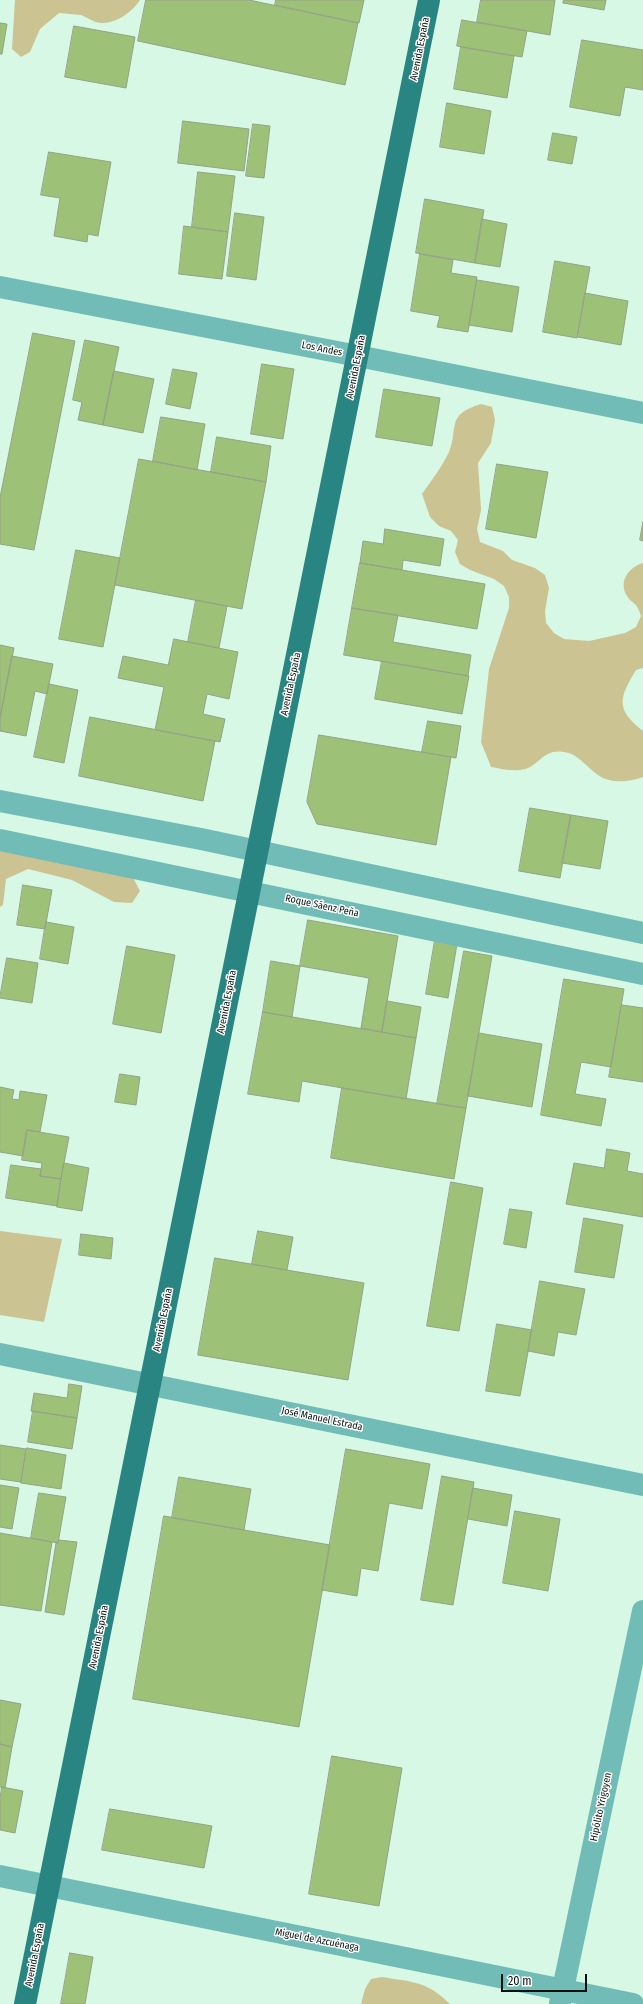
<!DOCTYPE html>
<meta charset="utf-8">
<style>
body{margin:0}
#map{position:relative;width:643px;height:2004px;overflow:hidden;background:#d6f8e5;font-family:"Fira Sans Condensed",sans-serif}
canvas{display:block}
.scale{position:absolute;left:501px;top:1974px;width:86px;height:18px;box-sizing:border-box;border:2px solid #07120c;border-top:0;padding-left:5px;font-size:12px;line-height:14px;white-space:nowrap;color:#07120c;-webkit-text-stroke:3px #fff;paint-order:stroke}
</style>
<div id="map">
<canvas width="643" height="2004"></canvas>
<div class="scale">20 m</div>
</div>
<script>
const g = document.querySelector('canvas').getContext('2d');
g.lineJoin = 'round';
function fill(path, color) {
  g.fillStyle = color;
  g.fill(path, 'evenodd');
}
function stroke(path, color, width, dash) {
  g.strokeStyle = color;
  g.lineWidth = width;
  g.lineCap = dash ? 'butt' : 'round';
  g.setLineDash(dash || []);
  g.stroke(path);
}
function write(font, color, halo, rows, align = 'center') {
  g.font = font + ' "Fira Sans Condensed",sans-serif';
  g.lineWidth = 3;
  g.setLineDash([]);
  g.textBaseline = 'middle';
  g.strokeStyle = halo;
  g.fillStyle = color;
  for (const [text, x, y, turn = 0] of rows) {
    g.save();
    g.translate(x, y);
    g.rotate((+turn || 0) * Math.PI / 180);
    g.textAlign = isNaN(turn) ? turn : align;
    if (halo) g.strokeText(text, 0, 0);
    g.fillText(text, 0, 0);
    g.restore();
  }
}
const green = new Path2D(`
 M 15,0 L 140,0 C 132,12 118,22 104,23 C 95,24 89,18 81,15 C 74,14 66,14 59,13 L 40,29 L 30,52 L 21,57 L 12,49 Z
 M 481,404 L 492,407 L 495,420 L 491,443 L 478,463 L 481,510 L 477,529 L 480,542 L 503,551 L 512,560 L 535,568 L 545,575 L 549,588 L 545,611 L 546,623 L 554,633 L 564,639 L 589,641 L 625,633 L 636,627 L 641,616 C 640,613 638,608 636,605 C 633,602 629,600 627,596 C 618,581 629,567 643,563 L 643,668 L 636,670 C 619,698 615,709 643,731 L 643,777 C 630,782 610,784 598,775 C 588,768 580,757 569,753 C 544,746 541,764 525,769 C 513,772 503,769 491,767 L 481,742 L 489,669 L 509,608 L 509,597 L 504,586 L 494,579 L 470,570 L 460,564 L 455,552 L 458,540 L 451,531 L 439,526 L 430,517 L 422,494 C 431,481 442,467 449,452 C 459,427 445,415 481,404 Z
 M 0,849 L 127,866 L 140,891 L 132,903 L 114,902 L 72,880 L 28,869 L 6,879 L 3,905 L 0,907 Z
 M 0,1231 L 62,1239 L 44,1322 L 0,1315 Z
 M 382,1977 C 412,1982 427,1981 450,2004 L 361,2004 L 365,1989 L 371,1979 Z`);
const building = new Path2D(`
 M 146,0 L 249,0 L 358,23 L 345,85 L 138,41 Z
 M 276,0 L 364,0 L 359,23 L 275,5 Z
 M 481,0 L 555,0 L 550,35 L 477,22 Z
 M 564,0 L 606,0 L 604,10 L 563,3 Z
 M 462,20 L 527,31 L 522,57 L 457,46 Z
 M 0,23 L 7,24 L 2,54 L 0,54 Z
 M 74,26 L 135,37 L 126,88 L 65,77 Z
 M 582,40 L 643,50 L 643,90 L 625,87 L 620,116 L 570,107 Z
 M 461,47 L 514,56 L 507,98 L 454,89 Z
 M 447,103 L 491,111 L 484,154 L 440,147 Z
 M 183,121 L 249,129 L 244,171 L 178,163 Z
 M 253,124 L 270,126 L 264,178 L 246,176 Z
 M 553,133 L 577,137 L 572,164 L 548,160 Z
 M 49,152 L 111,162 L 98,236 L 88,234 L 87,242 L 54,236 L 60,198 L 41,195 Z
 M 198,172 L 235,176 L 228,232 L 192,227 Z
 M 425,199 L 484,210 L 475,263 L 416,253 Z
 M 235,213 L 264,217 L 256,280 L 227,276 Z
 M 482,219 L 507,224 L 500,267 L 475,263 Z
 M 184,226 L 228,232 L 222,279 L 179,274 Z
 M 420,254 L 453,260 L 451,273 L 477,277 L 468,332 L 437,327 L 440,316 L 411,311 Z
 M 555,261 L 590,267 L 577,338 L 543,332 Z
 M 477,280 L 519,287 L 512,332 L 469,325 Z
 M 585,293 L 628,301 L 621,345 L 578,337 Z
 M 33,333 L 75,341 L 34,550 L 0,544 L 0,498 Z
 M 85,340 L 119,347 L 103,425 L 78,420 L 82,402 L 73,400 Z
 M 262,364 L 294,369 L 283,439 L 251,434 Z
 M 173,369 L 197,373 L 190,409 L 166,404 Z
 M 114,371 L 154,379 L 143,433 L 103,425 Z
 M 384,389 L 440,398 L 432,446 L 376,437 Z
 M 161,417 L 205,424 L 197,470 L 153,461 Z
 M 217,437 L 271,446 L 266,482 L 211,472 Z
 M 139,459 L 266,482 L 242,609 L 115,585 Z
 M 497,464 L 548,472 L 536,538 L 486,529 Z
 M 643,522 L 643,541 L 640,540 Z
 M 385,529 L 444,539 L 440,566 L 403,560 L 402,570 L 360,563 L 363,541 L 383,544 Z
 M 76,550 L 120,558 L 103,647 L 59,639 Z
 M 360,563 L 485,584 L 477,629 L 352,608 Z
 M 196,600 L 227,606 L 219,648 L 188,642 Z
 M 352,608 L 398,615 L 393,642 L 471,655 L 468,676 L 344,655 Z
 M 174,639 L 238,652 L 229,699 L 207,694 L 203,714 L 225,719 L 220,742 L 155,730 L 164,687 L 118,678 L 123,656 L 168,665 Z
 M 0,645 L 14,648 L 0,718 Z
 M 12,656 L 53,664 L 47,694 L 35,691 L 26,736 L 0,731 L 0,718 Z
 M 382,661 L 469,676 L 462,714 L 375,699 Z
 M 49,684 L 78,690 L 64,763 L 34,757 Z
 M 90,717 L 215,741 L 203,801 L 79,776 Z
 M 428,721 L 461,726 L 456,758 L 422,752 Z
 M 319,735 L 451,757 L 436,845 L 317,824 L 307,802 Z
 M 530,808 L 571,815 L 560,878 L 519,871 Z
 M 571,815 L 608,821 L 600,869 L 562,863 Z
 M 23,885 L 52,890 L 45,929 L 17,925 Z
 M 308,920 L 398,936 L 382,1032 L 361,1028 L 369,978 L 300,966 Z
 M 46,922 L 74,927 L 68,964 L 40,959 Z
 M 436,934 L 458,938 L 448,998 L 426,994 Z
 M 127,946 L 175,955 L 161,1033 L 113,1024 Z
 M 464,951 L 492,956 L 466,1108 L 437,1104 Z
 M 7,958 L 38,963 L 32,1003 L 0,998 Z
 M 271,961 L 300,966 L 292,1017 L 263,1012 Z
 M 564,979 L 624,989 L 611,1067 L 581,1062 L 575,1094 L 606,1099 L 601,1126 L 541,1115 Z
 M 387,1001 L 421,1007 L 416,1038 L 382,1032 Z
 M 622,1005 L 643,1008 L 643,1082 L 609,1077 Z
 M 263,1012 L 416,1038 L 406,1099 L 302,1081 L 299,1102 L 248,1094 Z
 M 479,1033 L 542,1044 L 532,1107 L 468,1096 Z
 M 120,1074 L 140,1077 L 136,1105 L 115,1102 Z
 M 0,1087 L 14,1090 L 12,1099 L 19,1100 L 20,1091 L 47,1095 L 40,1132 L 27,1130 L 23,1156 L 0,1152 Z
 M 342,1088 L 466,1108 L 454,1179 L 331,1158 Z
 M 27,1130 L 69,1137 L 61,1179 L 40,1176 L 42,1163 L 22,1160 Z
 M 607,1149 L 630,1153 L 627,1171 L 643,1174 L 643,1217 L 566,1204 L 574,1163 L 604,1168 Z
 M 64,1163 L 89,1168 L 82,1211 L 57,1207 Z
 M 11,1165 L 41,1169 L 40,1176 L 61,1179 L 57,1206 L 6,1198 Z
 M 451,1182 L 483,1188 L 459,1331 L 427,1326 Z
 M 510,1209 L 532,1212 L 526,1248 L 504,1244 Z
 M 584,1218 L 623,1225 L 614,1278 L 575,1272 Z
 M 258,1231 L 293,1237 L 287,1270 L 252,1264 Z
 M 81,1234 L 113,1238 L 111,1259 L 79,1255 Z
 M 215,1258 L 364,1283 L 348,1380 L 198,1355 Z
 M 540,1281 L 585,1289 L 576,1335 L 558,1332 L 554,1356 L 528,1351 Z
 M 497,1324 L 532,1330 L 520,1396 L 486,1391 Z
 M 69,1384 L 82,1386 L 77,1418 L 31,1411 L 34,1393 L 67,1398 Z
 M 33,1411 L 77,1418 L 72,1449 L 28,1442 Z
 M 0,1445 L 26,1449 L 21,1482 L 0,1479 Z
 M 27,1448 L 66,1455 L 61,1489 L 21,1483 Z
 M 346,1449 L 430,1464 L 422,1509 L 389,1503 L 378,1571 L 361,1568 L 357,1596 L 322,1590 Z
 M 442,1476 L 474,1482 L 453,1605 L 421,1600 Z
 M 179,1477 L 251,1489 L 244,1530 L 172,1518 Z
 M 0,1485 L 19,1488 L 12,1529 L 0,1527 Z
 M 473,1488 L 512,1495 L 507,1526 L 468,1519 Z
 M 39,1493 L 66,1497 L 58,1543 L 31,1538 Z
 M 515,1511 L 560,1519 L 548,1591 L 503,1583 Z
 M 164,1516 L 330,1545 L 299,1727 L 133,1699 Z
 M 0,1533 L 52,1542 L 41,1611 L 0,1605 Z
 M 59,1540 L 77,1542 L 64,1615 L 45,1612 L 56,1543 L 58,1543 Z
 M 0,1700 L 21,1704 L 12,1747 L 0,1744 Z
 M 0,1744 L 12,1747 L 5,1788 L 0,1787 Z
 M 332,1756 L 402,1768 L 379,1906 L 309,1894 Z
 M 2,1787 L 23,1791 L 15,1833 L 0,1830 L 0,1799 Z
 M 110,1809 L 212,1826 L 204,1868 L 102,1850 Z
 M 70,1953 L 93,1957 L 85,2004 L 61,2004 Z`);
const minor = new Path2D(`
 M 0,287 L 358,356 L 643,413
 M 0,801 L 201,839 L 643,933
 M 0,840 L 643,974
 M 0,1354 L 643,1485
 M 0,1876 L 633,2004
 M 560,2003 L 643,1611`);
const major = new Path2D(`
 M 25,2004 L 429,0`);
const streetNames = [
 ["Avenida España",420,49,-79],
 ["Los Andes",322,349,11],
 ["Avenida España",356,367,-79],
 ["Avenida España",291,684,-78],
 ["Roque Sáenz Peña",322,906,12],
 ["Avenida España",227,1002,-79],
 ["Avenida España",163,1320,-79],
 ["José Manuel Estrada",322,1419,12],
 ["Avenida España",99,1637,-79],
 ["Hipólito Yrigoyen",601,1807,-78],
 ["Miguel de Azcuénaga",317,1940,11],
 ["Avenida España",35,1955,-79]
];
fill(green, '#ccc393');
fill(building, '#9ec178');
stroke(building, '#94a286', 1);
stroke(minor, '#71bcb7', 22);
stroke(major, '#288581', 22);
write('10px', '#07120c', '#fff', streetNames);
</script>
